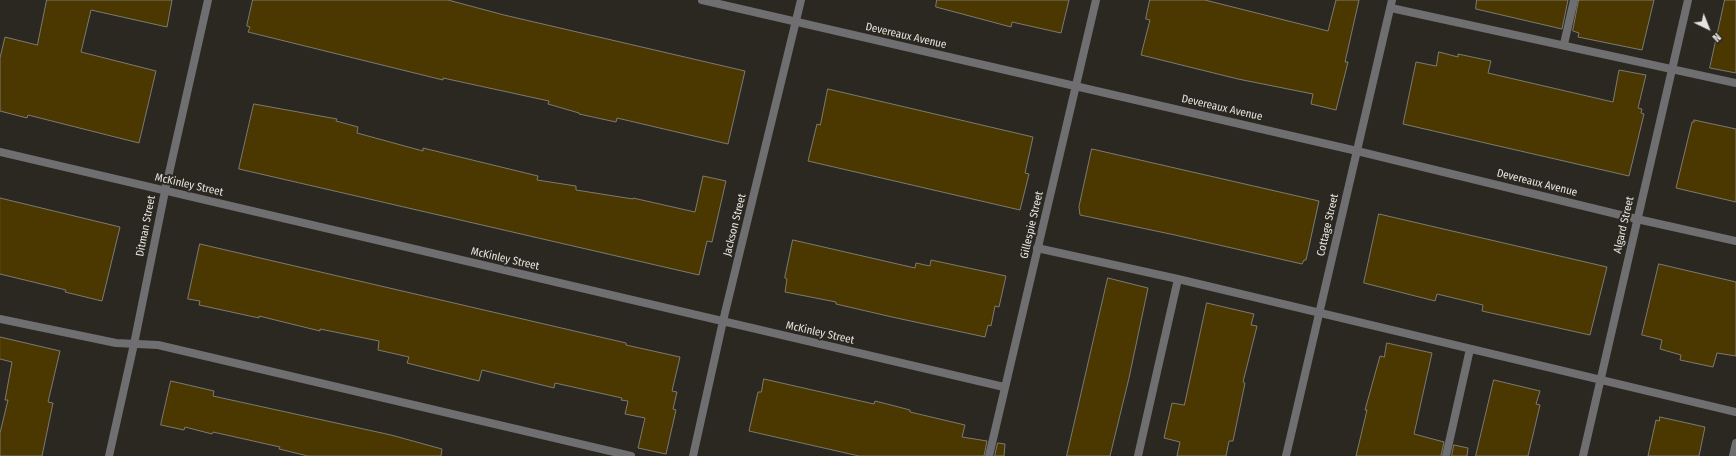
<!DOCTYPE html>
<style>
body{margin:0}
#map{position:relative;width:1736px;height:456px;overflow:hidden;background:#2b2821;font-family:"Fira Sans Condensed",sans-serif}
canvas{display:block}
.north{position:absolute;left:1688px;top:8px;width:40px;height:40px;-webkit-text-stroke:3px #2b2821;paint-order:stroke;rotate:137deg;font-size:11px;font-weight:700;line-height:16px;text-align:center;color:#e6e4e0}
.north::after{content:'';display:block;margin:auto;width:14px;height:18px;background:#e6e4e0;clip-path:polygon(50% 0,100% 100%,50% 72%,0 100%)}
</style>
<div id="map">
<canvas width="1736" height="456"></canvas>
<div class="north">N</div>
</div>
<script>
const g = document.querySelector('canvas').getContext('2d');
g.lineJoin = 'round';
function fill(path, color) {
  g.fillStyle = color;
  g.fill(path, 'evenodd');
}
function stroke(path, color, width, dash) {
  g.strokeStyle = color;
  g.lineWidth = width;
  g.lineCap = dash ? 'butt' : 'round';
  g.setLineDash(dash || []);
  g.stroke(path);
}
function write(font, color, halo, rows, align = 'center') {
  g.font = font + ' "Fira Sans Condensed",sans-serif';
  g.lineWidth = 4;
  g.setLineDash([]);
  g.textBaseline = 'middle';
  g.strokeStyle = halo;
  g.fillStyle = color;
  for (const [text, x, y, turn = 0] of rows) {
    g.save();
    g.translate(x, y);
    g.rotate((+turn || 0) * Math.PI / 180);
    g.textAlign = isNaN(turn) ? turn : align;
    if (halo) g.strokeText(text, 0, 0);
    g.fillText(text, 0, 0);
    g.restore();
  }
}
const building = new Path2D(`
 M 47,0 L 172,0 L 167,27 L 91,10 L 81,52 L 156,71 L 139,143 L 28,115 L 27,118 L 0,111 L 0,58 L 5,37 L 37,45 Z
 M 253,0 L 448,0 L 504,15 L 745,71 L 728,144 L 617,118 L 616,122 L 579,114 L 579,113 L 548,104 L 549,101 L 443,78 L 443,80 L 248,32 L 250,27 L 247,26 Z
 M 937,0 L 1069,0 L 1061,33 L 1012,22 L 1011,27 L 936,7 Z
 M 1150,0 L 1205,0 L 1328,31 L 1336,0 L 1359,0 L 1345,62 L 1348,62 L 1336,110 L 1311,104 L 1313,94 L 1238,79 L 1141,55 L 1150,20 L 1146,19 Z
 M 1477,0 L 1568,0 L 1562,29 L 1476,9 Z
 M 1579,0 L 1654,0 L 1642,50 L 1578,37 L 1579,33 L 1573,31 Z
 M 1725,0 L 1736,0 L 1736,73 L 1710,68 Z
 M 1439,52 L 1458,57 L 1458,54 L 1491,61 L 1488,73 L 1613,102 L 1619,70 L 1646,75 L 1638,108 L 1642,109 L 1641,113 L 1644,114 L 1629,176 L 1403,124 L 1416,62 L 1436,66 Z
 M 828,89 L 1033,137 L 1025,173 L 1029,174 L 1020,210 L 808,161 L 817,124 L 820,125 Z
 M 254,104 L 337,119 L 336,121 L 358,127 L 357,133 L 423,151 L 423,148 L 538,176 L 537,180 L 576,186 L 576,190 L 633,199 L 633,198 L 695,212 L 703,176 L 726,181 L 712,242 L 707,241 L 699,275 L 239,169 Z
 M 1694,120 L 1736,129 L 1736,202 L 1676,188 L 1692,122 L 1694,122 Z
 M 1092,149 L 1319,201 L 1306,260 L 1304,260 L 1302,264 L 1175,235 L 1080,215 L 1079,207 Z
 M 0,198 L 120,227 L 102,301 L 65,292 L 66,290 L 0,274 Z
 M 1379,214 L 1607,267 L 1590,335 L 1482,311 L 1483,305 L 1437,294 L 1435,301 L 1364,283 Z
 M 793,240 L 915,268 L 916,263 L 930,266 L 931,260 L 1006,276 L 999,307 L 995,306 L 991,326 L 988,325 L 985,337 L 892,317 L 836,304 L 836,302 L 785,292 L 787,279 L 785,278 Z
 M 200,244 L 626,343 L 626,345 L 680,357 L 672,391 L 677,392 L 673,409 L 676,410 L 666,454 L 638,448 L 645,418 L 625,414 L 628,401 L 621,400 L 622,398 L 555,383 L 554,388 L 482,370 L 479,381 L 407,363 L 409,357 L 378,350 L 379,341 L 320,329 L 320,331 L 259,316 L 259,318 L 199,305 L 200,301 L 188,299 Z
 M 1659,264 L 1736,282 L 1736,356 L 1717,353 L 1713,367 L 1680,360 L 1681,355 L 1660,349 L 1662,340 L 1642,335 Z
 M 1108,278 L 1148,288 L 1129,378 L 1110,456 L 1067,456 Z
 M 1207,303 L 1254,314 L 1251,325 L 1257,326 L 1243,382 L 1245,383 L 1233,441 L 1229,441 L 1226,456 L 1177,456 L 1180,442 L 1164,438 L 1172,403 L 1184,405 Z
 M 0,337 L 60,351 L 48,402 L 53,403 L 42,456 L 0,456 L 0,433 L 8,400 L 5,400 L 12,362 L 0,359 Z
 M 1387,343 L 1432,353 L 1414,434 L 1444,442 L 1441,456 L 1356,456 L 1367,410 L 1365,410 L 1380,356 L 1384,357 Z
 M 764,379 L 874,404 L 875,401 L 891,405 L 910,410 L 910,412 L 965,425 L 962,437 L 987,441 L 984,456 L 859,456 L 749,431 L 758,392 L 761,392 Z
 M 1494,380 L 1540,391 L 1536,404 L 1540,405 L 1528,456 L 1476,456 Z
 M 171,381 L 214,391 L 213,396 L 391,435 L 442,449 L 441,456 L 308,456 L 279,449 L 280,447 L 213,432 L 212,434 L 185,427 L 184,430 L 161,425 Z
 M 1660,417 L 1705,427 L 1699,456 L 1648,456 L 1656,420 L 1659,421 Z
 M 998,443 L 1005,444 L 1004,456 L 995,456 Z
 M 1454,445 L 1468,448 L 1467,456 L 1452,456 Z`);
const lane = new Path2D(`
 M 1391,8 L 1736,83
 M 1564,44 L 1574,0
 M 1037,248 L 1178,279 L 1736,412
 M 0,319 L 116,343 L 158,345 L 631,456
 M 1138,456 L 1178,279
 M 1446,456 L 1470,349
 M 1733,456 L 1736,443`);
const street = new Path2D(`
 M 702,0 L 1357,151 L 1637,219 L 1736,241
 M 0,152 L 1004,387
 M 109,456 L 134,344 L 165,191 L 208,0
 M 693,456 L 723,321 L 801,0
 M 989,456 L 1096,0
 M 1286,456 L 1392,0
 M 1583,456 L 1688,0`);
const streetNames = [
 ["Devereaux Avenue",906,36,13],
 ["Devereaux Avenue",1222,108,13],
 ["Devereaux Avenue",1537,183,14],
 ["McKinley Street",189,185,13],
 ["Jackson Street",735,225,-76],
 ["Gillespie Street",1032,225,-77],
 ["Cottage Street",1328,225,-77],
 ["Algard Street",1624,225,-77],
 ["Ditman Street",146,226,-79],
 ["McKinley Street",505,259,13],
 ["McKinley Street",820,333,13]
];
fill(building, '#4b3700');
stroke(building, '#7d7a72', 1);
stroke(lane, '#6f6f72', 8);
stroke(street, '#6f6f72', 8);
write('11px', '#e6e4e0', '#2b2821', streetNames);
</script>
